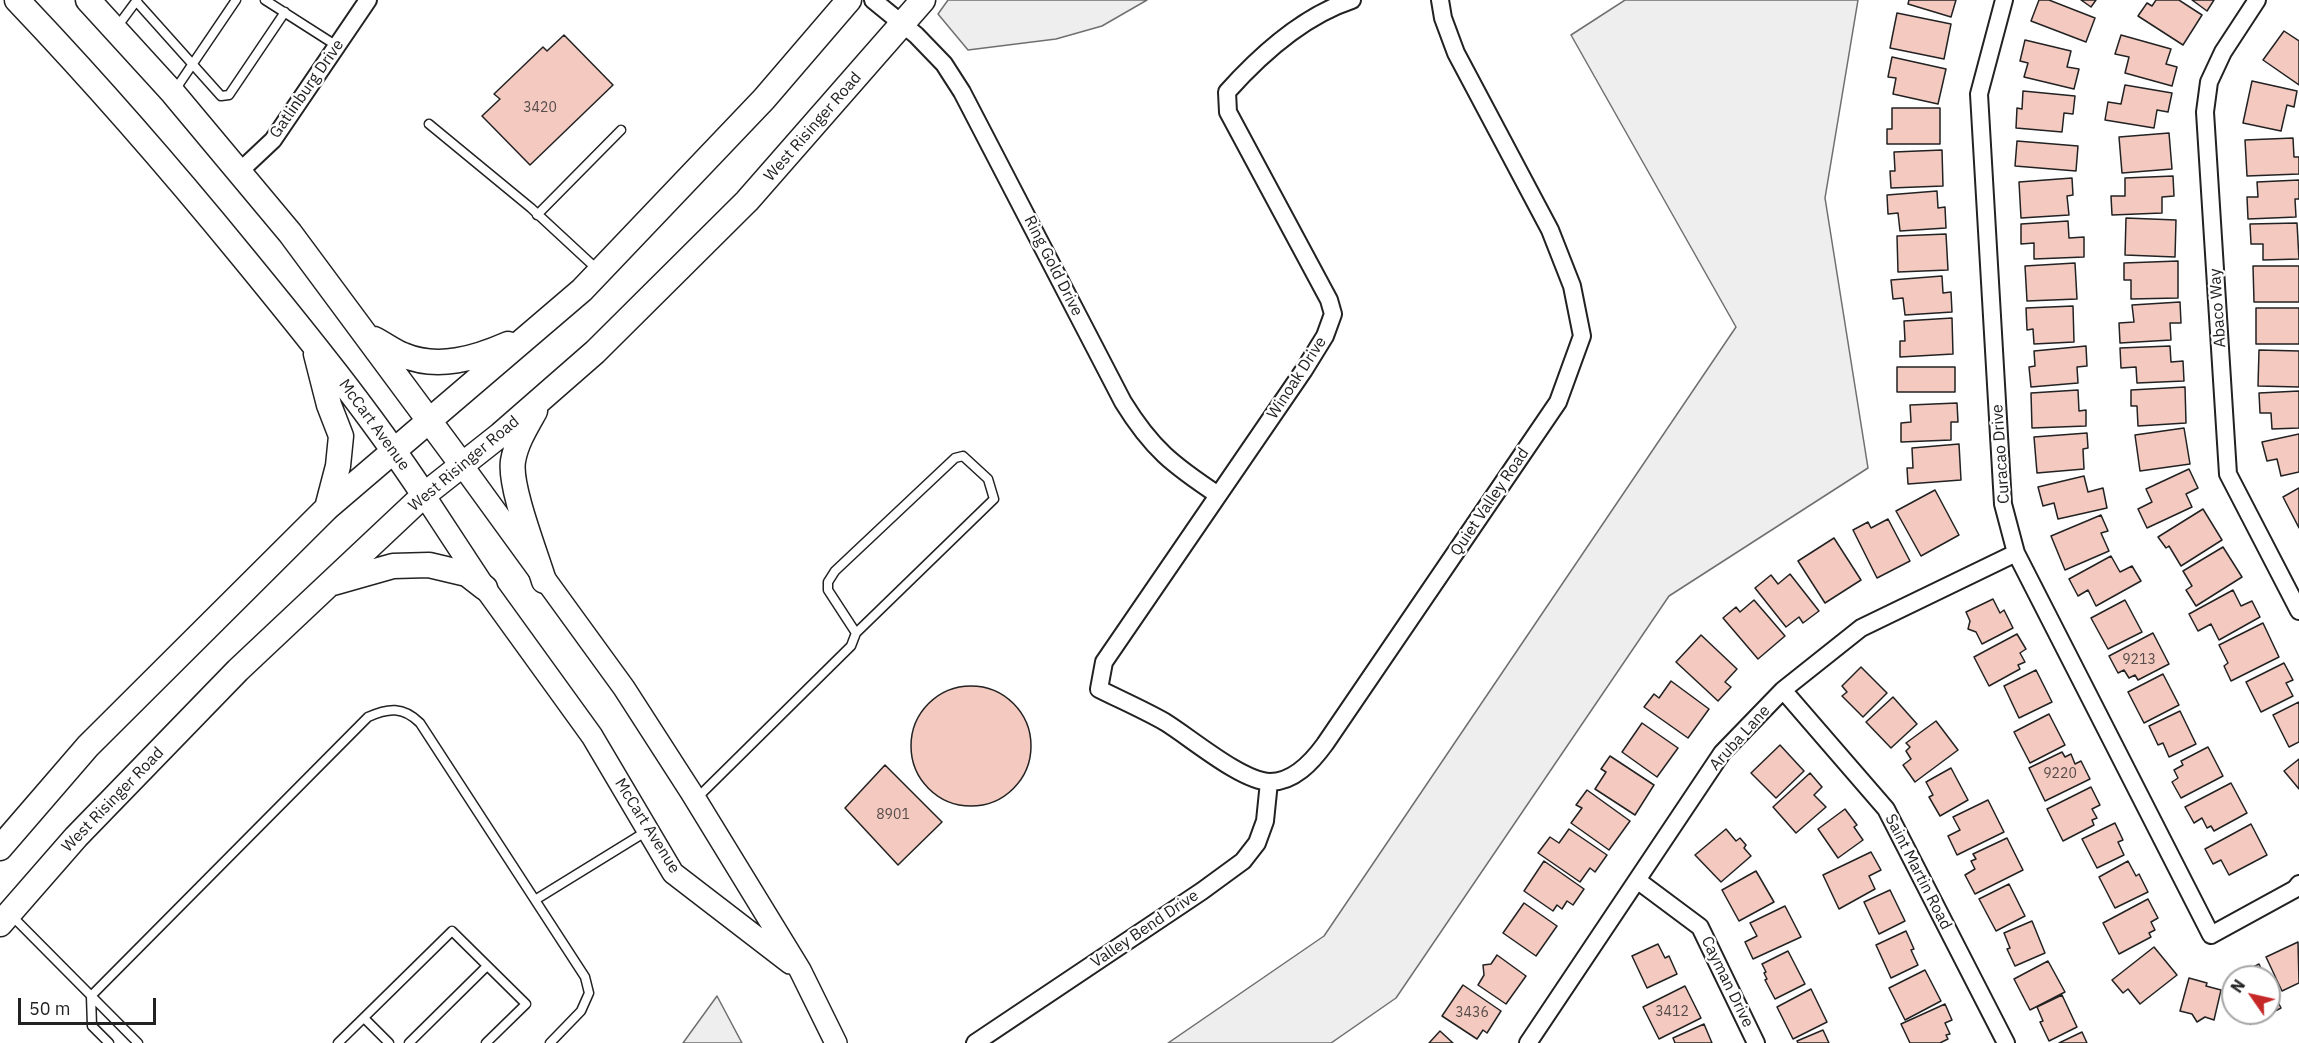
<!DOCTYPE html>
<style>
body{margin:0}
#map{position:relative;width:2299px;height:1043px;overflow:hidden;background:#fff;font-family:"IBM Plex Sans",sans-serif}
canvas{display:block}
.north{position:absolute;left:2221px;top:965px;width:60px;height:60px;box-sizing:border-box;background:#fff;border:2px solid #a7a7a7;border-radius:50%;rotate:304deg;font-size:16px;font-weight:700;line-height:24px;text-align:center;color:#222}
.north::after{content:'';display:block;margin:auto;width:21px;height:27px;background:#c62828;clip-path:polygon(50% 0,100% 100%,50% 72%,0 100%)}
.scale{position:absolute;left:18px;top:998px;width:138px;height:27px;box-sizing:border-box;border:3px solid #222;border-top:0;padding-left:8px;font-size:18px;line-height:21px;white-space:nowrap;color:#222;-webkit-text-stroke:4px #fff;paint-order:stroke}
</style>
<div id="map">
<canvas width="2299" height="1043"></canvas>
<div class="north">N</div>
<div class="scale">50 m</div>
</div>
<script>
const g = document.querySelector('canvas').getContext('2d');
g.lineJoin = 'round';
function fill(path, color) {
  g.fillStyle = color;
  g.fill(path, 'evenodd');
}
function stroke(path, color, width, dash) {
  g.strokeStyle = color;
  g.lineWidth = width;
  g.lineCap = dash ? 'butt' : 'round';
  g.setLineDash(dash || []);
  g.stroke(path);
}
function write(font, color, halo, rows, align = 'center') {
  g.font = font + ' "IBM Plex Sans",sans-serif';
  g.lineWidth = 4.5;
  g.setLineDash([]);
  g.textBaseline = 'middle';
  g.strokeStyle = halo;
  g.fillStyle = color;
  for (const [text, x, y, turn = 0] of rows) {
    g.save();
    g.translate(x, y);
    g.rotate((+turn || 0) * Math.PI / 180);
    g.textAlign = isNaN(turn) ? turn : align;
    if (halo) g.strokeText(text, 0, 0);
    g.fillText(text, 0, 0);
    g.restore();
  }
}
const green = new Path2D(`
 M 948,0 L 1147,0 L 1102,26 L 1056,39 L 968,50 L 938,14 Z
 M 1625,0 L 1858,0 L 1825,198 L 1868,468 L 1669,596 L 1396,998 L 1331,1043 L 1168,1043 L 1324,936 L 1736,327 L 1571,35 Z
 M 717,996 L 742,1043 L 683,1043 Z`);
const building = new Path2D(`
 M 1909,0 L 1956,0 L 1951,17 L 1908,4 Z
 M 2039,0 L 2049,0 L 2095,18 L 2086,42 L 2031,21 Z
 M 2081,0 L 2096,0 L 2091,7 Z
 M 2156,0 L 2179,0 L 2202,15 L 2183,45 L 2138,16 L 2147,3 L 2152,6 Z
 M 2192,0 L 2214,0 L 2207,11 Z
 M 1897,13 L 1951,24 L 1944,59 L 1890,48 Z
 M 2284,31 L 2299,41 L 2299,85 L 2263,60 Z
 M 564,35 L 613,85 L 530,165 L 482,116 L 500,99 L 494,94 L 543,47 L 547,51 Z
 M 2121,35 L 2171,49 L 2166,64 L 2177,67 L 2172,86 L 2125,73 L 2129,57 L 2115,54 Z
 M 2025,40 L 2071,51 L 2067,67 L 2079,69 L 2074,89 L 2024,77 L 2028,63 L 2020,61 Z
 M 1892,57 L 1946,69 L 1938,104 L 1893,94 L 1896,78 L 1888,77 Z
 M 2252,81 L 2297,91 L 2294,107 L 2287,105 L 2281,131 L 2243,123 Z
 M 2125,85 L 2172,93 L 2168,112 L 2157,110 L 2154,128 L 2105,120 L 2108,102 L 2121,104 Z
 M 2023,91 L 2075,96 L 2073,114 L 2064,113 L 2062,132 L 2016,128 L 2017,108 L 2022,109 Z
 M 1892,108 L 1940,108 L 1940,144 L 1887,144 L 1887,129 L 1892,129 Z
 M 2169,133 L 2172,169 L 2122,173 L 2119,137 Z
 M 2293,138 L 2294,157 L 2299,157 L 2299,174 L 2247,176 L 2245,140 Z
 M 2017,141 L 2078,146 L 2076,171 L 2015,166 Z
 M 1942,150 L 1943,186 L 1891,188 L 1890,171 L 1895,171 L 1894,152 Z
 M 2173,176 L 2174,196 L 2162,197 L 2162,213 L 2112,215 L 2111,196 L 2125,196 L 2125,178 Z
 M 2072,178 L 2073,195 L 2067,196 L 2069,215 L 2021,218 L 2019,182 Z
 M 2299,180 L 2299,199 L 2295,199 L 2296,217 L 2248,219 L 2247,197 L 2258,197 L 2257,182 Z
 M 1937,191 L 1938,208 L 1945,207 L 1946,228 L 1900,231 L 1898,213 L 1888,214 L 1887,195 Z
 M 2126,218 L 2176,220 L 2175,257 L 2125,255 Z
 M 2068,221 L 2069,238 L 2084,237 L 2084,257 L 2034,259 L 2034,243 L 2021,244 L 2021,224 Z
 M 2297,223 L 2299,259 L 2263,260 L 2263,244 L 2251,244 L 2250,224 Z
 M 1946,234 L 1948,270 L 1898,272 L 1897,236 Z
 M 2178,261 L 2178,298 L 2131,299 L 2131,280 L 2124,280 L 2124,263 Z
 M 2075,263 L 2077,299 L 2027,301 L 2025,266 Z
 M 2253,266 L 2299,266 L 2299,302 L 2254,302 Z
 M 1942,276 L 1943,293 L 1951,292 L 1952,312 L 1905,315 L 1903,298 L 1893,299 L 1891,280 Z
 M 2180,302 L 2181,323 L 2170,323 L 2171,340 L 2120,343 L 2119,323 L 2134,322 L 2132,305 Z
 M 2073,306 L 2074,342 L 2034,344 L 2033,329 L 2027,330 L 2026,308 Z
 M 2256,308 L 2299,308 L 2299,344 L 2256,344 Z
 M 1952,318 L 1953,354 L 1900,357 L 1900,341 L 1905,341 L 1904,321 Z
 M 2086,346 L 2087,366 L 2077,367 L 2078,383 L 2031,387 L 2029,367 L 2035,366 L 2034,351 Z
 M 2170,346 L 2171,362 L 2183,361 L 2184,381 L 2137,383 L 2136,367 L 2121,368 L 2120,348 Z
 M 2259,350 L 2299,351 L 2299,387 L 2258,386 Z
 M 1897,367 L 1955,367 L 1955,392 L 1897,392 Z
 M 2185,387 L 2186,423 L 2138,426 L 2137,406 L 2131,406 L 2131,390 Z
 M 2078,390 L 2079,411 L 2086,410 L 2086,426 L 2032,428 L 2031,393 Z
 M 2299,391 L 2299,428 L 2272,429 L 2271,413 L 2260,413 L 2259,393 Z
 M 1957,403 L 1958,422 L 1951,422 L 1951,440 L 1901,442 L 1901,423 L 1911,422 L 1910,405 Z
 M 2184,428 L 2190,464 L 2140,471 L 2135,435 Z
 M 2087,433 L 2088,448 L 2083,449 L 2084,469 L 2037,473 L 2034,437 Z
 M 2299,434 L 2299,472 L 2281,476 L 2277,459 L 2267,461 L 2262,442 Z
 M 1959,444 L 1961,480 L 1908,484 L 1907,468 L 1913,468 L 1912,448 Z
 M 2189,469 L 2198,488 L 2186,494 L 2192,507 L 2147,528 L 2138,509 L 2152,502 L 2146,489 Z
 M 2084,476 L 2088,492 L 2103,488 L 2107,508 L 2058,519 L 2054,503 L 2043,506 L 2038,487 Z
 M 2299,488 L 2299,528 L 2283,497 Z
 M 1935,490 L 1959,535 L 1921,556 L 1896,511 Z
 M 2203,509 L 2222,540 L 2181,566 L 2169,546 L 2166,548 L 2158,537 Z
 M 2101,515 L 2108,531 L 2101,533 L 2109,551 L 2065,570 L 2051,536 Z
 M 1888,519 L 1910,561 L 1877,578 L 1853,530 L 1868,522 L 1871,528 Z
 M 1834,538 L 1861,580 L 1825,603 L 1798,561 Z
 M 2223,547 L 2242,577 L 2196,606 L 2186,590 L 2192,586 L 2183,571 Z
 M 2111,556 L 2120,572 L 2132,566 L 2141,581 L 2096,606 L 2088,590 L 2078,596 L 2069,579 Z
 M 1790,574 L 1819,611 L 1803,623 L 1799,617 L 1786,627 L 1755,588 L 1771,575 L 1778,584 Z
 M 2233,590 L 2241,606 L 2252,601 L 2260,617 L 2219,640 L 2211,624 L 2198,631 L 2189,614 Z
 M 1993,599 L 2000,613 L 2004,610 L 2013,628 L 1982,644 L 1976,632 L 1968,629 L 1970,621 L 1966,612 Z
 M 1754,600 L 1785,636 L 1758,659 L 1723,618 L 1736,607 L 1740,612 Z
 M 2125,600 L 2142,632 L 2108,649 L 2091,618 Z
 M 2263,623 L 2279,657 L 2231,681 L 2224,666 L 2228,663 L 2219,645 Z
 M 2153,633 L 2169,664 L 2138,680 L 2135,675 L 2129,678 L 2124,670 L 2118,673 L 2109,656 Z
 M 2017,634 L 2026,649 L 2020,653 L 2025,662 L 2018,665 L 2020,669 L 1989,686 L 1974,657 Z
 M 1701,635 L 1737,669 L 1725,682 L 1731,687 L 1718,701 L 1676,662 Z
 M 2284,663 L 2293,680 L 2286,683 L 2293,696 L 2261,712 L 2246,682 Z
 M 1861,667 L 1887,693 L 1863,717 L 1842,696 L 1847,692 L 1842,686 Z
 M 2036,670 L 2052,702 L 2019,718 L 2004,686 Z
 M 2163,674 L 2179,705 L 2144,723 L 2128,692 Z
 M 1671,681 L 1709,709 L 1688,738 L 1644,707 L 1654,694 L 1659,698 Z
 M911 746a60 60 0 1 1 120 0a60 60 0 1 1-120 0Z
 M 1893,697 L 1917,724 L 1891,748 L 1866,722 Z
 M 2299,702 L 2299,742 L 2289,747 L 2273,715 Z
 M 2180,711 L 2196,744 L 2169,757 L 2163,743 L 2158,745 L 2149,726 Z
 M 2049,714 L 2065,745 L 2030,763 L 2014,732 Z
 M 1936,721 L 1958,750 L 1915,782 L 1903,765 L 1911,759 L 1906,751 L 1910,747 L 1906,743 Z
 M 1642,723 L 1678,748 L 1657,777 L 1622,752 Z
 M 1780,745 L 1804,771 L 1776,798 L 1751,773 Z
 M 2208,747 L 2223,776 L 2181,798 L 2172,782 L 2178,778 L 2174,770 L 2183,765 L 2181,761 Z
 M 2062,752 L 2065,757 L 2071,754 L 2075,764 L 2081,761 L 2090,779 L 2045,801 L 2029,768 Z
 M 1610,756 L 1654,785 L 1635,815 L 1595,789 L 1606,772 L 1601,769 Z
 M 2299,759 L 2299,789 L 2284,771 Z
 M 885,765 L 942,822 L 898,865 L 845,808 Z
 M 1951,768 L 1968,800 L 1940,816 L 1929,797 L 1933,795 L 1926,782 Z
 M 1810,773 L 1822,787 L 1814,795 L 1826,807 L 1796,833 L 1773,807 Z
 M 2231,783 L 2247,813 L 2214,831 L 2211,826 L 2207,828 L 2202,818 L 2194,823 L 2185,807 Z
 M 2091,787 L 2100,805 L 2092,809 L 2097,818 L 2092,820 L 2094,825 L 2063,841 L 2047,809 Z
 M 1587,790 L 1630,821 L 1609,850 L 1571,823 L 1582,808 L 1576,805 Z
 M 1988,800 L 2004,832 L 1957,855 L 1948,836 L 1960,830 L 1953,817 Z
 M 1845,809 L 1857,825 L 1854,827 L 1863,840 L 1838,858 L 1818,829 Z
 M 2115,823 L 2123,840 L 2118,842 L 2124,855 L 2097,868 L 2082,839 Z
 M 2251,824 L 2267,855 L 2229,875 L 2221,860 L 2213,864 L 2205,849 Z
 M 1569,829 L 1607,855 L 1595,872 L 1590,868 L 1580,882 L 1538,853 L 1550,837 L 1559,843 Z
 M 1726,829 L 1736,841 L 1740,838 L 1746,845 L 1744,848 L 1751,856 L 1721,882 L 1695,855 Z
 M 2007,838 L 2023,870 L 1975,894 L 1965,875 L 1975,869 L 1971,861 L 1976,859 L 1973,854 Z
 M 1871,852 L 1881,870 L 1869,876 L 1875,889 L 1839,909 L 1823,875 Z
 M 1544,861 L 1584,889 L 1573,905 L 1567,901 L 1562,909 L 1557,905 L 1553,911 L 1524,891 Z
 M 2128,861 L 2136,876 L 2139,874 L 2148,892 L 2115,908 L 2099,877 Z
 M 1756,871 L 1774,902 L 1739,921 L 1722,890 Z
 M 2009,884 L 2025,916 L 1996,931 L 1979,899 Z
 M 1890,890 L 1905,921 L 1879,934 L 1864,902 Z
 M 2148,899 L 2158,918 L 2151,922 L 2155,930 L 2149,933 L 2151,937 L 2119,954 L 2103,923 Z
 M 1524,903 L 1557,926 L 1536,956 L 1503,933 Z
 M 1785,906 L 1801,937 L 1753,959 L 1745,942 L 1757,936 L 1750,923 Z
 M 2032,921 L 2045,953 L 2015,966 L 2007,949 L 2010,948 L 2004,933 Z
 M 1906,931 L 1914,949 L 1911,950 L 1918,965 L 1891,978 L 1876,945 Z
 M 2298,942 L 2299,983 L 2282,991 L 2266,957 Z
 M 1658,944 L 1665,958 L 1669,956 L 1677,974 L 1647,988 L 1632,956 Z
 M 2154,947 L 2177,975 L 2140,1004 L 2128,989 L 2123,993 L 2112,980 Z
 M 1788,951 L 1805,984 L 1775,999 L 1765,980 L 1767,979 L 1764,973 L 1766,972 L 1762,964 Z
 M 1497,955 L 1526,976 L 1506,1004 L 1478,985 L 1484,975 L 1483,965 L 1491,964 Z
 M 2048,961 L 2065,992 L 2030,1010 L 2014,979 Z
 M 2259,964 L 2265,977 L 2244,977 L 2242,973 Z
 M 1925,970 L 1941,1001 L 1905,1020 L 1889,988 Z
 M 2189,978 L 2207,983 L 2206,986 L 2221,990 L 2214,1020 L 2205,1017 L 2197,1022 L 2192,1014 L 2180,1011 Z
 M 2269,984 L 2281,1008 L 2250,1024 L 2245,1013 L 2269,1013 Z
 M 1463,985 L 1501,1011 L 1487,1033 L 1483,1030 L 1477,1039 L 1442,1016 Z
 M 1685,986 L 1701,1018 L 1659,1039 L 1643,1007 Z
 M 1811,989 L 1827,1022 L 1793,1039 L 1777,1007 Z
 M 2062,995 L 2077,1027 L 2049,1041 L 2040,1022 L 2043,1021 L 2037,1007 Z
 M 1945,1004 L 1952,1020 L 1945,1023 L 1950,1034 L 1946,1035 L 1948,1039 L 1940,1043 L 1910,1043 L 1901,1024 Z
 M 1704,1024 L 1712,1043 L 1675,1043 L 1673,1038 Z
 M 1823,1030 L 1829,1043 L 1798,1043 L 1797,1041 Z
 M 1440,1031 L 1453,1043 L 1429,1043 Z
 M 2082,1032 L 2087,1043 L 2059,1043 Z`);
const service = new Path2D(`
 M 265,0 L 337,46
 M 136,1 L 221,96 L 229,95 L 285,12
 M 117,27 L 137,0
 M 175,90 L 236,0
 M 429,124 L 531,208 L 599,271
 M 537,215 L 621,130
 M 696,799 L 851,646 L 856,633 L 828,590 L 828,582 L 835,571 L 955,458 L 963,456 L 988,479 L 994,499 L 856,633
 M 535,900 L 647,831
 M 12,916 L 138,1043
 M 364,1018 L 389,1043
 M 109,1043 L 92,1026 L 91,996 L 368,717 C 388,708 403,706 420,723 L 585,977 L 589,993 L 581,1011 L 550,1043
 M 338,1043 L 452,931 L 526,1004 L 486,1043
 M 409,1043 L 487,966`);
const minor = new Path2D(`
 M 873,0 L 916,35 L 944,64 L 962,92 L 1123,402 C 1152,449 1173,465 1218,495
 M 1352,0 C 1303,16 1261,54 1227,92 L 1228,112 L 1329,300 L 1333,314 L 1325,336 L 1304,370 L 1104,662 L 1099,689 C 1121,700 1144,710 1165,722 C 1191,738 1241,781 1270,782 C 1294,782 1312,762 1325,744 L 1558,402 L 1582,336 L 1572,286 L 1550,230 L 1456,53 L 1443,18 L 1440,0
 M 2004,0 L 1979,94 L 2003,504 L 2016,553 L 2211,935 L 2295,889 L 2299,884
 M 2257,0 L 2223,52 L 2209,82 L 2205,112 L 2228,474 L 2299,611
 M 239,172 L 273,140 L 368,0
 M 1783,690 L 1886,809 L 2006,1043
 M 1637,880 L 1700,927 L 1756,1043
 M 975,1043 L 1202,891 L 1243,861 L 1257,843 L 1265,821 L 1269,782
 M 1528,1043 L 1722,753 L 1783,690 L 1861,628 L 2016,553`);
const tertiary = new Path2D(`
 M 462,465 L 624,688 L 691,792 L 800,970 L 836,1043
 M 424,495 L 485,588 L 592,736 L 673,873 L 790,963`);
const secondary = new Path2D(`
 M 17,0 C 95,82 170,168 242,256 C 306,334 369,412 424,495
 M 88,0 L 173,93 L 290,233 L 462,465
 M 374,339 C 384,344 393,351 403,355 C 438,370 476,358 508,344
 M 316,354 L 329,405 L 341,436 L 338,466 L 327,508
 M 535,411 C 526,427 516,443 513,461 C 509,487 536,554 544,581
 M 333,583 L 393,566 L 429,565 L 467,574 L 485,588
 M 0,848 L 88,746 L 327,508 L 582,290 L 764,99 L 849,0
 M 0,924 L 76,837 L 238,670 L 424,495 L 500,435 L 595,352 L 747,201 L 923,0`);
const numberNames = [
 ["3420",540,108],
 ["9213",2139,660],
 ["9220",2060,774],
 ["8901",893,815],
 ["3412",1672,1012],
 ["3436",1472,1013]
];
const streetNames = [
 ["Gatlinburg Drive",307,89,-55],
 ["West Risinger Road",813,127,-49],
 ["Ring Gold Drive",1053,266,63],
 ["Abaco Way",2218,308,-94],
 ["Winoak Drive",1297,378,-57],
 ["McCart Avenue",374,425,54],
 ["Curacao Drive",2001,454,-94],
 ["West Risinger Road",464,464,-40],
 ["Quiet Valley Road",1490,502,-56],
 ["Aruba Lane",1740,738,-48],
 ["West Risinger Road",113,800,-46],
 ["McCart Avenue",647,826,58],
 ["Saint Martin Road",1918,872,63],
 ["Valley Bend Drive",1145,929,-34],
 ["Cayman Drive",1727,982,64]
];
fill(green, '#eee');
stroke(green, '#6f6f6f', 1.5);
fill(building, '#f3c9c0');
stroke(building, '#222', 1.5);
stroke(service, '#222', 11);
stroke(minor, '#222', 20);
stroke(tertiary, '#222', 24);
stroke(secondary, '#222', 27);
stroke(service, '#fff', 8);
stroke(minor, '#fff', 16);
stroke(tertiary, '#fff', 21);
stroke(secondary, '#fff', 24);
write('14px', '#564c4a', null, numberNames);
write('16px', '#222', '#fff', streetNames);
</script>
